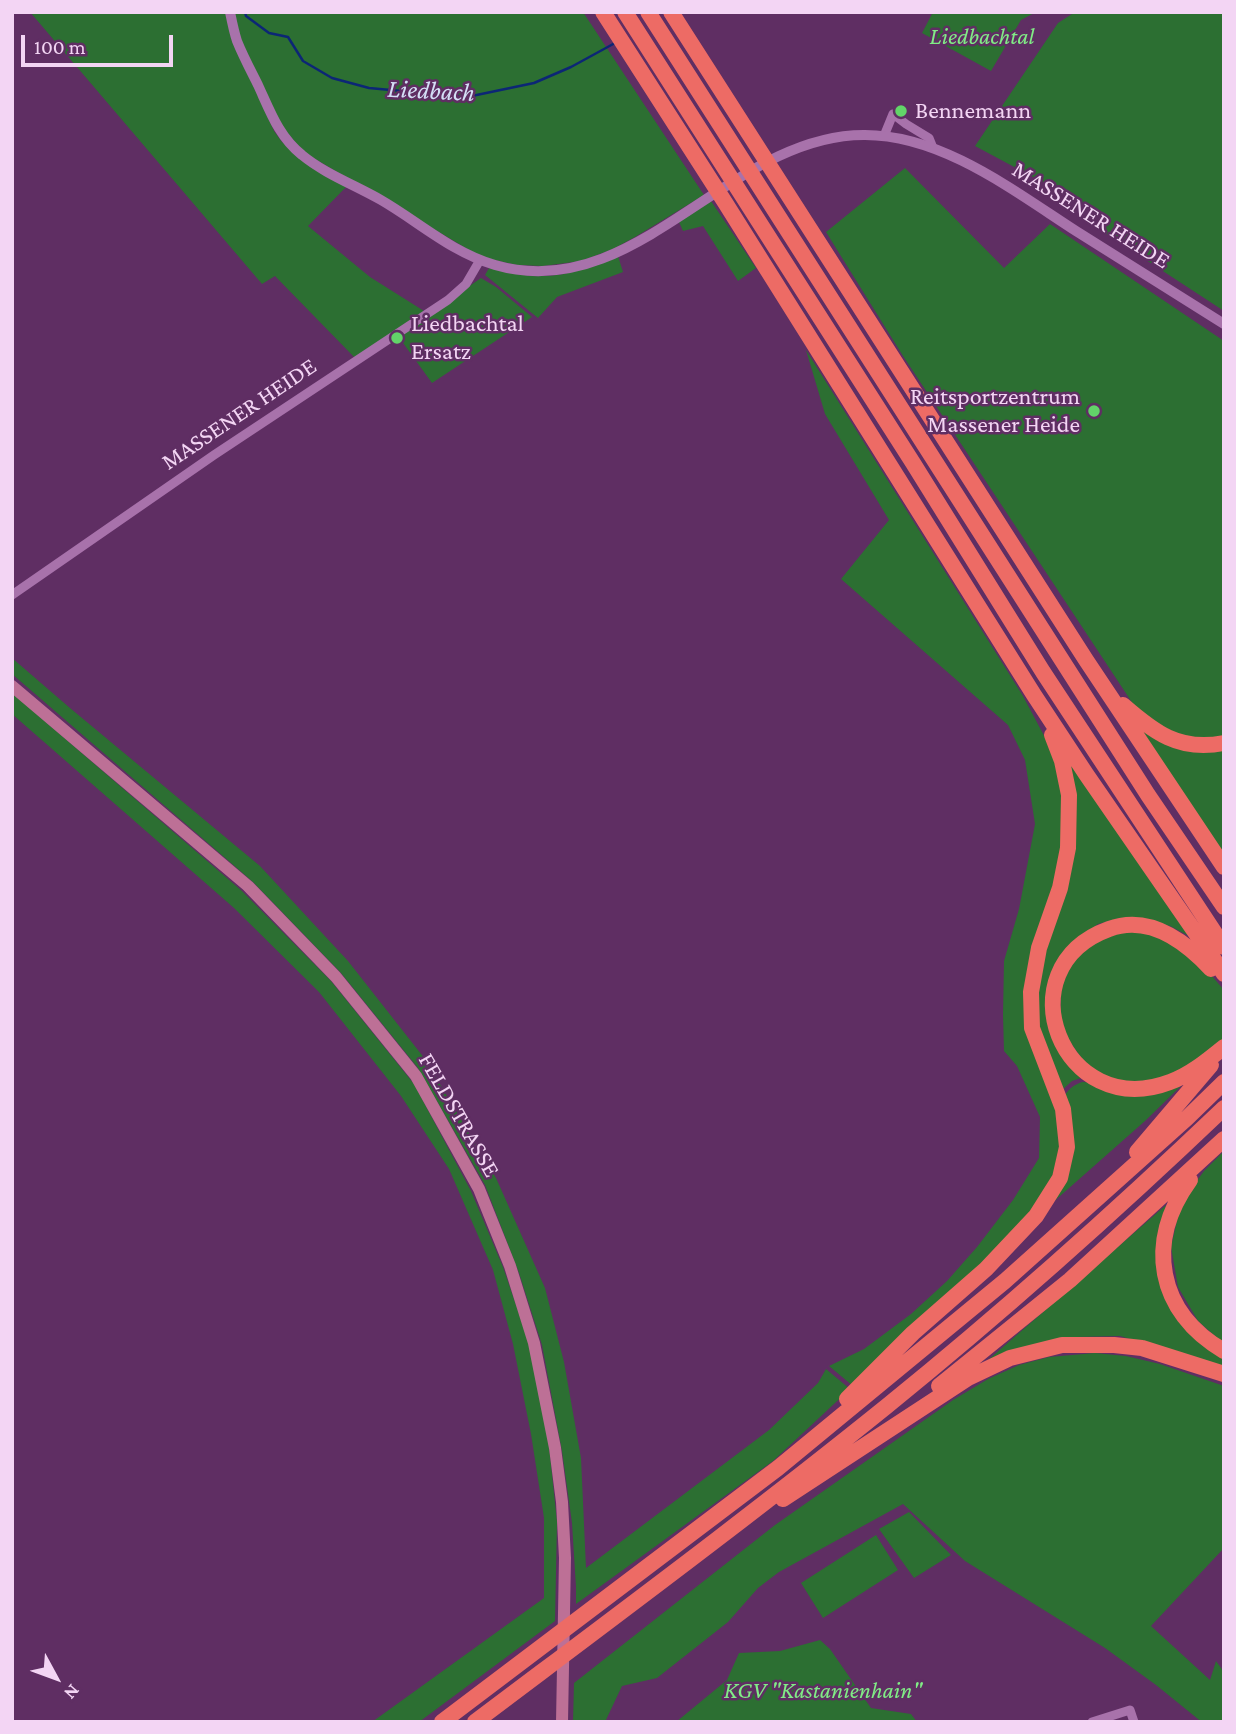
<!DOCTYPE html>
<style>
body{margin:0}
#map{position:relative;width:1236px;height:1734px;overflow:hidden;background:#5f2e63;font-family:"Crimson Pro",serif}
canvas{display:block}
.frame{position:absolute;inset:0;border:14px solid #f3d5f4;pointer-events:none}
.north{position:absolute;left:21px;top:1643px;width:70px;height:70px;-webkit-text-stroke:5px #5f2e63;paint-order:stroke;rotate:131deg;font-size:19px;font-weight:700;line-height:28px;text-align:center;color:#f3d5f4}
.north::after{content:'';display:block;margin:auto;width:24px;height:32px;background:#f3d5f4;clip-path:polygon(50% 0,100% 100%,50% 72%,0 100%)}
.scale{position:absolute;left:21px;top:35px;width:152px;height:32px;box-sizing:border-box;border:4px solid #f3d5f4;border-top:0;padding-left:9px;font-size:21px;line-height:24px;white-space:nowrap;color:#f3d5f4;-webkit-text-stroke:5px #5f2e63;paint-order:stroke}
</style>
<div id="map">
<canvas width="1236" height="1734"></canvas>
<div class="frame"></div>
<div class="north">N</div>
<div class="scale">100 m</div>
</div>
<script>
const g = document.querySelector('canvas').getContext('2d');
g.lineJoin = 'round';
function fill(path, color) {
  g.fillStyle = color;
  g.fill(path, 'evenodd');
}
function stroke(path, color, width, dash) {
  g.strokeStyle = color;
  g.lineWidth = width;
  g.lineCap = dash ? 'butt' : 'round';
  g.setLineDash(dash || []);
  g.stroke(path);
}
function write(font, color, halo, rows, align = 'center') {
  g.font = font + ' "Crimson Pro",serif';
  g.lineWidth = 5;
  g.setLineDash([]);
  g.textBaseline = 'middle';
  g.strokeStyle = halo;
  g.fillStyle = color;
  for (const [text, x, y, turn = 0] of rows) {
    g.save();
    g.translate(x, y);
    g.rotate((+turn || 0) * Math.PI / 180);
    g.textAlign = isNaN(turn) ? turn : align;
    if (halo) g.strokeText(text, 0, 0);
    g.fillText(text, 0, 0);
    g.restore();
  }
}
const green = new Path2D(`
 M 30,12 L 226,12 L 234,41 L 274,131 L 282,142 L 347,186 L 308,226 L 370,277 L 424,311 L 355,358 L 275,276 L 262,284 Z
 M 234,12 L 583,12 L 704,195 L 635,237 L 613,249 L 581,261 L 543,266 L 517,265 L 481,257 L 305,153 L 282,127 L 240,38 Z
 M 933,12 L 1036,12 L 1021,20 L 991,71 L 922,33 Z
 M 1075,12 L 1224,12 L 1224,311 L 1097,228 L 1102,214 L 975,146 L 1058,23 Z
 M 905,168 L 1004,268 L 1050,224 L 1224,341 L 1224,736 C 1181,742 1167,731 1135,707 L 903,356 L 826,232 Z
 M 711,201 L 756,268 L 738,281 L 703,226 L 683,231 L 679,222 Z
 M 618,256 L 623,272 L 557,297 L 538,318 L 485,275 L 489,268 C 507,272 525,277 543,276 C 569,276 594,265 618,256 Z
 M 481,278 L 496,287 L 532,317 L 432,383 L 398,336 Z
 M 806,350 L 1023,696 L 1049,745 L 1057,764 L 1063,797 L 1063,848 L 1026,991 L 1059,1111 L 1063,1147 L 1056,1176 L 1033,1214 L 853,1386 L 829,1366 L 864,1349 L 911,1314 L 947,1281 L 977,1247 L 1013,1200 L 1039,1158 L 1040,1117 L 1017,1066 L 1004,1051 L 1003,1015 L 1004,961 L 1019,909 L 1035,824 L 1025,760 L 1008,725 L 841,579 L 889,520 L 825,414 Z
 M 12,658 L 70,708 L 260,866 L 348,961 L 425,1059 L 496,1178 L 545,1288 L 564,1362 L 581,1458 L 586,1568 L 769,1430 L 818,1383 L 826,1369 L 850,1389 L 773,1461 L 576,1604 L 576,1587 L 572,1523 L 562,1451 L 542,1345 L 519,1273 L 485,1185 L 418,1068 L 341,973 L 253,882 L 12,674 Z
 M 12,693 L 242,891 L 331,981 L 414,1084 L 471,1191 L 503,1267 L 530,1346 L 549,1446 L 557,1522 L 555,1621 L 419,1722 L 372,1722 L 544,1598 L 544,1518 L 531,1434 L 513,1344 L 493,1270 L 449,1169 L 401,1096 L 319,992 L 234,908 L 12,714 Z
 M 1139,727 L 1224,746 L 1224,861 Z
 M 1063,753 L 1189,936 L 1170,926 L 1140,918 L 1120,918 L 1098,924 L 1073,943 L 1047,1002 L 1084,1077 L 1072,1081 L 1060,1092 L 1037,1027 L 1035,993 L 1043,951 L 1065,887 Z
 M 1148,930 L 1199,961 L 1224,990 L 1224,1038 L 1209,1053 L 1190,1067 L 1152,1083 L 1116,1082 L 1086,1065 L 1060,1027 L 1061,984 L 1077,954 L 1103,935 Z
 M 1082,1082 L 1181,1086 L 1145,1121 L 1051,1204 L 1063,1179 L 1063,1099 C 1067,1090 1073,1085 1082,1082 Z
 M 1224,1151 L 1224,1344 L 1198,1321 L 1178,1287 L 1171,1247 L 1181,1202 L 1204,1171 Z
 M 1166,1205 L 1157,1255 L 1182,1325 L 1203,1346 L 1224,1357 L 1224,1370 L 1183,1355 L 1120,1336 L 1077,1337 L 1040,1345 L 980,1367 Z
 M 1095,1353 L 1126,1356 L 1160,1364 L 1224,1386 L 1224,1548 L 1151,1626 L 1210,1680 L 1216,1661 L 1224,1672 L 1224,1722 L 1202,1722 L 1198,1719 L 1156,1685 L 1105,1648 L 965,1561 L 903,1504 L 779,1572 L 758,1588 L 728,1622 L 657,1678 L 622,1686 L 605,1722 L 573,1722 L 574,1683 L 775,1525 L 953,1400 L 988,1379 L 1019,1365 L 1049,1357 Z
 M 909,1512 L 951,1555 L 914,1578 L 879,1529 Z
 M 876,1535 L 898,1570 L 823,1618 L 801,1583 Z
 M 820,1640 L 830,1649 L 871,1708 L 911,1714 L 917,1722 L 676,1722 L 727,1680 L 739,1653 L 780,1651 Z`);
const stream = new Path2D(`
 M 245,12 L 246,16 L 269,33 L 288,37 L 303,61 L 332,78 L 369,88 L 467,97 L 534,83 L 571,67 L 615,43`);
const minor = new Path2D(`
 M 884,136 L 893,114 L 906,124 L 929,138 L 933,148
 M 12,595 L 214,455 L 448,300 L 466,284 L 480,260
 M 1092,1722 L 1130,1710 L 1134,1722`);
const tertiary = new Path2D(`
 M 230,12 C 232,22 234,32 237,41 C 243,56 251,71 258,85 C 270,111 279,137 302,155 C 325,174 355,185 381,200 C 419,222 451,252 495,265 C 636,306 729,134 865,135 C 942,135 1014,191 1076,231 C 1126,262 1175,293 1224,324`);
const secondary = new Path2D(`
 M 12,686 L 248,886 L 336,977 L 416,1076 L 479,1189 L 510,1266 L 534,1343 L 555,1448 L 562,1502 L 565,1558 L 562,1722`);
const motorway = new Path2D(`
 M 603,12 L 726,204 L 1034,695 L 1086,774 L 1224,974
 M 625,12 L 913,463 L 1043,672 L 1224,947
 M 648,12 L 1148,795 L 1224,907
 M 671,12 L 1086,660 L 1224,867
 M 1123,705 C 1154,732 1179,752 1224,743
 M 1211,969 C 1185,941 1149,914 1109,929 C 1002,968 1062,1123 1170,1082 C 1190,1075 1208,1060 1224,1047
 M 1137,1152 L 1211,1065
 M 1190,1180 C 1145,1242 1157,1312 1224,1351
 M 939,1386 L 1070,1280 L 1224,1139
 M 847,1399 L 913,1333 L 986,1269 L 1036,1216 L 1060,1178 L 1067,1147 L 1063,1109 L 1032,1028 L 1031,992 L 1039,948 L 1060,888 L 1068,848 L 1069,795 L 1062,761 L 1052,735
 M 783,1499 L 968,1378 L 1010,1358 L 1062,1345 L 1114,1345 L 1142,1348 L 1224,1374
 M 442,1722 L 778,1468 L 1005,1281 L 1187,1118 L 1224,1082
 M 475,1722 C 613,1618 752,1515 887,1406 C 1003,1312 1115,1212 1224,1108`);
const markers = [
 [901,111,7,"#62d469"],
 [397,338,7,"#62d469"],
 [1094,411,7,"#62d469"]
];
const parkNames = [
 ["Liedbachtal",982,37],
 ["KGV \"Kastanienhain\"",823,1691]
];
const poiNames = [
 ["Bennemann",915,111],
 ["Liedbachtal",411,324],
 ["Ersatz",411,352],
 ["Reitsportzentrum",1080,397,"right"],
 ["Massener Heide",1080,425,"right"]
];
const streetNames = [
 ["MASSENER HEIDE",1091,215,32],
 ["MASSENER HEIDE",239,414,-34],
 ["FELDSTRASSE",459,1115,60]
];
const waterNames = [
 ["Liedbach",431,91,3]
];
fill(green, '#2c6f32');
stroke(stream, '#0c2676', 2.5);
stroke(minor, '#a872ab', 9);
stroke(tertiary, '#a872ab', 10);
stroke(secondary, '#bd7096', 12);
stroke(motorway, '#ed6b65', 16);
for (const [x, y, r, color] of markers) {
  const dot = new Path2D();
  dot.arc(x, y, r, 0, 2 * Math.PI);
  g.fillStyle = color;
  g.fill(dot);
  stroke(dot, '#5f2e63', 2.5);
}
write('italic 24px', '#81ec86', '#5f2e63', parkNames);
write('24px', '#f3d5f4', '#5f2e63', poiNames, 'left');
write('24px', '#f3d5f4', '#5f2e63', streetNames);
write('italic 26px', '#d4dff6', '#5f2e63', waterNames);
</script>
